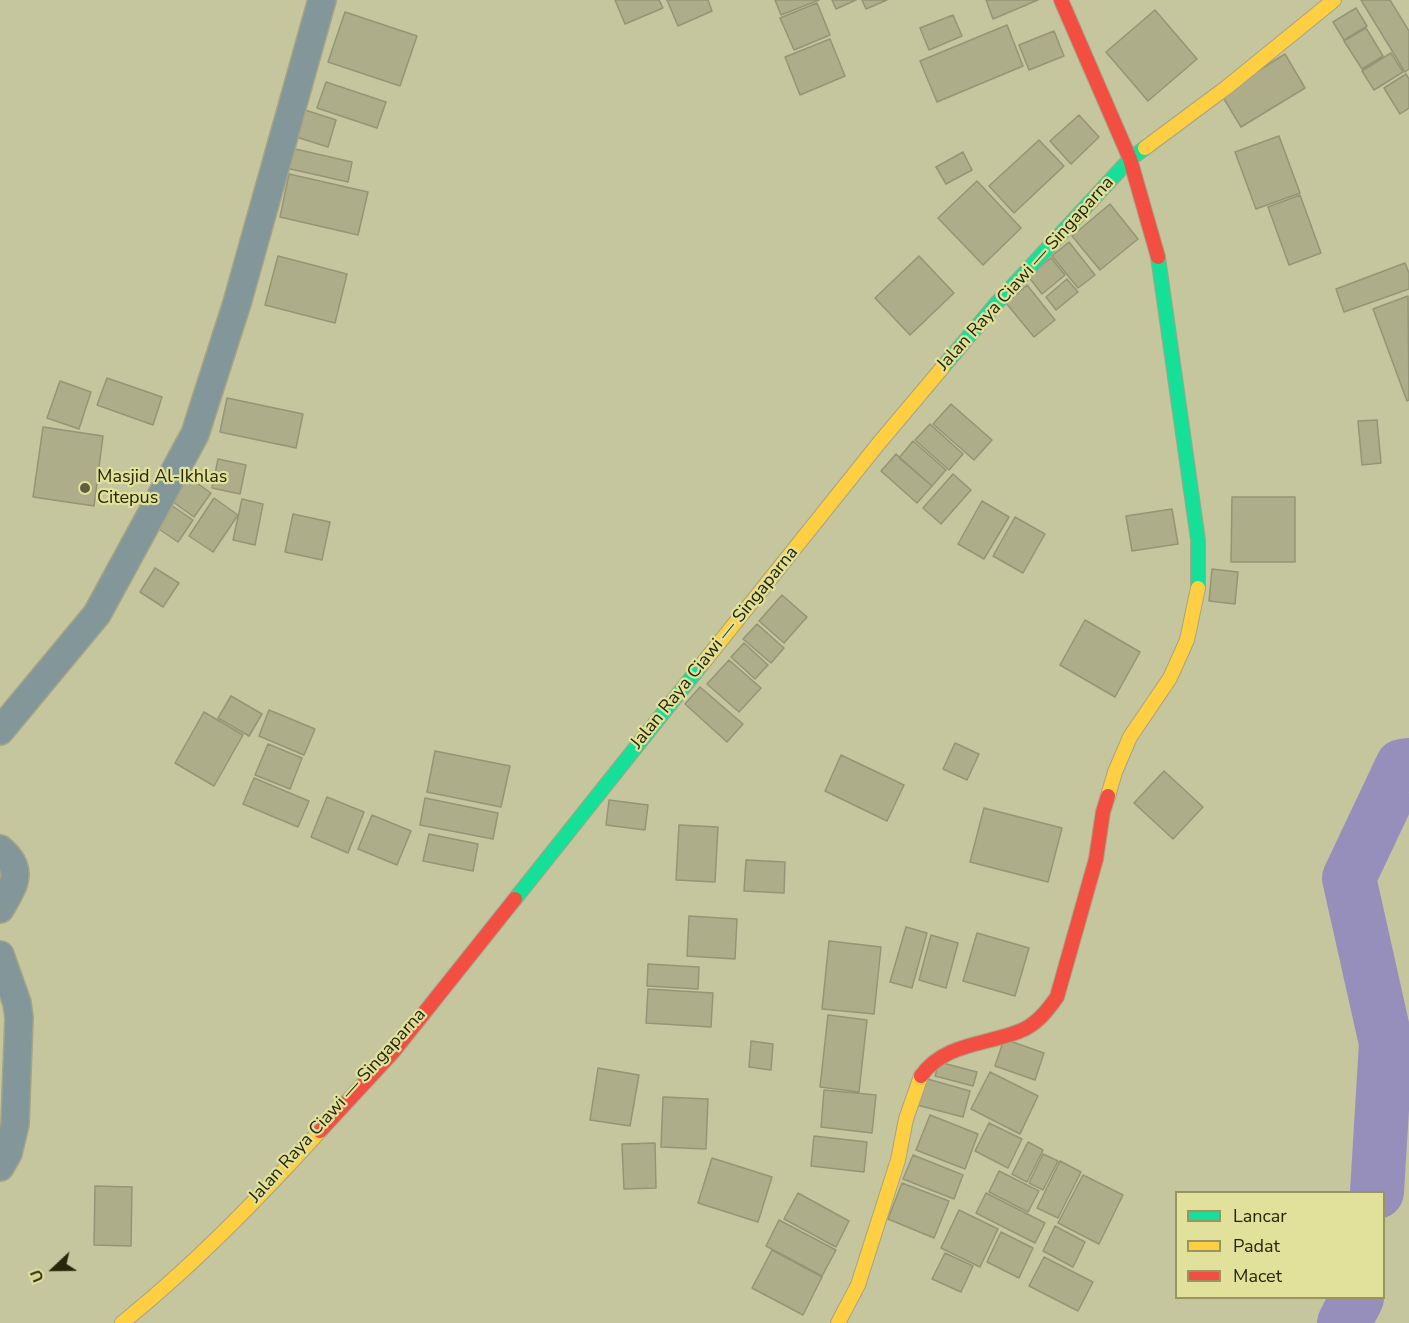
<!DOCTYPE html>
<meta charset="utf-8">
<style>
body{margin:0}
#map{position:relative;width:1409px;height:1323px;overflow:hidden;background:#c5c59e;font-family:"Nunito Sans",sans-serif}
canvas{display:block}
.legend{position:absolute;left:1175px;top:1191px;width:210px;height:108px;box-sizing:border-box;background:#e1e19b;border:2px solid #979661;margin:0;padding:8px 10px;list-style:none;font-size:18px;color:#272609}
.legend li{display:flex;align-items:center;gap:12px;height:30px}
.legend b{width:30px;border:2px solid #979661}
.north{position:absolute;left:24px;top:1239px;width:60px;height:60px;-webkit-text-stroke:4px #e1e19b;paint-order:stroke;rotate:248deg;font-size:16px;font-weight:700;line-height:24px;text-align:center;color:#272609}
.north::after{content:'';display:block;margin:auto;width:21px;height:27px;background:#272609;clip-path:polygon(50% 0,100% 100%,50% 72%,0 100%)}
</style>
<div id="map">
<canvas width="1409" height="1323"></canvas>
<ul class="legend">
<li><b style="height:8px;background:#16e098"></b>Lancar</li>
<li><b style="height:8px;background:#ffcf43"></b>Padat</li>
<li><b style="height:8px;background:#f24e42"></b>Macet</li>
</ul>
<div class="north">U</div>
</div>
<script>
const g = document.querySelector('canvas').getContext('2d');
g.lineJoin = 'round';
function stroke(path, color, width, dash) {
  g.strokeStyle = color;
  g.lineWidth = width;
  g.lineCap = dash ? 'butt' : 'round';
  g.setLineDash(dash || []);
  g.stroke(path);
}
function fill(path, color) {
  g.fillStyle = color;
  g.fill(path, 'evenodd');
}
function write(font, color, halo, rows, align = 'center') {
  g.font = font + ' "Nunito Sans",sans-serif';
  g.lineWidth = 4.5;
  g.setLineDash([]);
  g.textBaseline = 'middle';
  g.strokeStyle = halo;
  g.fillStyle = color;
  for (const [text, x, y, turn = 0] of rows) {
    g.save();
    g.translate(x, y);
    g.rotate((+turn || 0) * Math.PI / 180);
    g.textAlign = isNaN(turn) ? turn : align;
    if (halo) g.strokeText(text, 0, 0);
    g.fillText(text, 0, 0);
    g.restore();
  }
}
const river = new Path2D(`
 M 1377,1192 L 1386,1043 L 1349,878 L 1402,766 L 1409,765
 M 1344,1323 L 1357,1298`);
const building = new Path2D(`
 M 615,0 L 659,0 L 663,8 L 625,24 Z
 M 667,0 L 708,0 L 712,11 L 678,26 Z
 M 775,0 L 819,0 L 781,15 Z
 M 832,0 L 856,0 L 836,9 Z
 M 862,0 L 887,0 L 866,9 Z
 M 986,0 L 1038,0 L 993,19 Z
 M 1361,0 L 1390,0 L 1409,31 L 1409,69 L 1405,72 Z
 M 817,3 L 830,35 L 794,50 L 780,18 Z
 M 1356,8 L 1367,26 L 1344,40 L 1333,22 Z
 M 1155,10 L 1197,59 L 1148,101 L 1106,52 Z
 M 345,12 L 417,36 L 400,86 L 328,62 Z
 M 953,15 L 962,36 L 929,50 L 920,28 Z
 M 1007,25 L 1023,66 L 937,102 L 920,61 Z
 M 1366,28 L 1383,56 L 1362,69 L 1344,41 Z
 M 1054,31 L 1064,56 L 1029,70 L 1019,45 Z
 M 830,39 L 845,76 L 800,95 L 785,57 Z
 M 1391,53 L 1403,72 L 1374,90 L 1362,71 Z
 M 1285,54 L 1305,88 L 1241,127 L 1221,94 Z
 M 1406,74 L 1409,79 L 1409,108 L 1400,114 L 1384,88 Z
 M 326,82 L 386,102 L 377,128 L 317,108 Z
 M 302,109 L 336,120 L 328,147 L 293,136 Z
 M 1079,115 L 1099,137 L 1071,164 L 1050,141 Z
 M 1279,136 L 1300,193 L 1256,209 L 1235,152 Z
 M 1039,140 L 1064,166 L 1014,213 L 989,186 Z
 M 291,148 L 352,162 L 348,182 L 286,168 Z
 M 963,152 L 972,170 L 946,184 L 936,167 Z
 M 289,174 L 368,192 L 358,235 L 280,217 Z
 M 977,181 L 1021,228 L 983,265 L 938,218 Z
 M 1300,195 L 1321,253 L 1289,265 L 1268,207 Z
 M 1110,204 L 1138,239 L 1100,270 L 1072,236 Z
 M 1069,242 L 1095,275 L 1078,288 L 1052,256 Z
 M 278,256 L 347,274 L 335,323 L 265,305 Z
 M 919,256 L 954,293 L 910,335 L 875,298 Z
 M 1051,258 L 1065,275 L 1042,294 L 1028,276 Z
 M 1405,263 L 1409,273 L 1409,289 L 1344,312 L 1336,289 Z
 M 1067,279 L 1078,292 L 1056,310 L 1046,297 Z
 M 1027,285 L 1055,320 L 1034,337 L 1006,303 Z
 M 1408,296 L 1409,400 L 1407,401 L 1373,309 Z
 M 107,378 L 162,397 L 153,425 L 97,405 Z
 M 60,381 L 91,392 L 79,429 L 47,418 Z
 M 227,398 L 303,414 L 296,448 L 220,432 Z
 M 951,404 L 992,440 L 974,460 L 933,424 Z
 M 1377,420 L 1381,463 L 1362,465 L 1358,421 Z
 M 930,424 L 963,454 L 949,470 L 915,440 Z
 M 43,427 L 103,436 L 94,506 L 33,497 Z
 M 913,441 L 946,470 L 932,486 L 899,458 Z
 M 896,454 L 932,486 L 917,503 L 881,471 Z
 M 218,459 L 246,465 L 240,494 L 212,488 Z
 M 953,474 L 971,490 L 941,524 L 923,508 Z
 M 187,476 L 211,493 L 194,517 L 169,499 Z
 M 1232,497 L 1295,497 L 1295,562 L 1231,562 Z
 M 214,498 L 238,515 L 213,552 L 189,536 Z
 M 242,499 L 263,504 L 255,545 L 233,540 Z
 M 165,501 L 193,520 L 178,542 L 150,523 Z
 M 982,501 L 1009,517 L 984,559 L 958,544 Z
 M 1172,509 L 1178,544 L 1132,551 L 1126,516 Z
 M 293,514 L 330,522 L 322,560 L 285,552 Z
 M 1015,517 L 1045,534 L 1023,573 L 993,556 Z
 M 155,568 L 179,583 L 163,607 L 140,592 Z
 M 1212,569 L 1238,572 L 1235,604 L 1209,601 Z
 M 782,595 L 807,617 L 784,643 L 759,621 Z
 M 1085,620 L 1140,652 L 1115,697 L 1060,665 Z
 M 757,624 L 784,648 L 771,663 L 743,639 Z
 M 744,643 L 768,665 L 755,679 L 731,657 Z
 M 729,660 L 761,688 L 739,712 L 707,684 Z
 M 700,687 L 743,724 L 727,742 L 685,704 Z
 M 231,696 L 262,714 L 249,736 L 218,718 Z
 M 269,710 L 315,729 L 304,755 L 259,736 Z
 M 204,712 L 243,735 L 214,786 L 175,763 Z
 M 955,743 L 979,754 L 967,780 L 943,769 Z
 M 268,744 L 302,758 L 290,789 L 255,775 Z
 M 435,751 L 510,766 L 501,807 L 427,792 Z
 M 841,755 L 904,785 L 887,821 L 825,791 Z
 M 1164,771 L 1203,807 L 1173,839 L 1134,803 Z
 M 254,778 L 309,801 L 298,827 L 243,804 Z
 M 327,797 L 364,812 L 348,853 L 311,837 Z
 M 425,798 L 498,813 L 493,839 L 420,825 Z
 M 609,800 L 648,805 L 645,830 L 606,825 Z
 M 984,808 L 1062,828 L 1048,882 L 970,862 Z
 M 372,815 L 411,831 L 397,865 L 358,849 Z
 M 679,825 L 718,827 L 715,882 L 676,880 Z
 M 429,834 L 478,844 L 473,871 L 423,861 Z
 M 746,860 L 785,862 L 784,893 L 744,891 Z
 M 689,916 L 737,919 L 735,959 L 687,956 Z
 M 906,927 L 927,933 L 912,988 L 890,982 Z
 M 977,933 L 1029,948 L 1015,996 L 963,981 Z
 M 931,935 L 958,943 L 946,988 L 919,980 Z
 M 829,941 L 881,947 L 874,1014 L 822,1009 Z
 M 648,964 L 699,967 L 698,989 L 647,986 Z
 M 648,989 L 713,993 L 711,1027 L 646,1023 Z
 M 828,1015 L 867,1020 L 859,1092 L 820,1087 Z
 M 1004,1039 L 1044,1053 L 1035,1080 L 995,1066 Z
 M 751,1041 L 773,1044 L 771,1070 L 749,1067 Z
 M 939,1062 L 977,1072 L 973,1086 L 935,1076 Z
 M 598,1068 L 639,1075 L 630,1126 L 590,1120 Z
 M 990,1072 L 1038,1096 L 1020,1134 L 971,1109 Z
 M 924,1078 L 970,1091 L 963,1117 L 917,1105 Z
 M 824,1090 L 876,1095 L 872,1133 L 821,1127 Z
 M 663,1097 L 708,1099 L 706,1149 L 661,1147 Z
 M 930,1115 L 978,1134 L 965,1169 L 916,1150 Z
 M 989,1123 L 1022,1139 L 1008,1168 L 975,1151 Z
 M 814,1136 L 867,1142 L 864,1172 L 811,1166 Z
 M 1028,1142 L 1043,1150 L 1027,1182 L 1012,1174 Z
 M 655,1143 L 656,1188 L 624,1189 L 622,1144 Z
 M 1043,1154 L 1058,1161 L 1043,1190 L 1029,1183 Z
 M 913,1155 L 963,1175 L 954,1199 L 903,1179 Z
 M 712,1158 L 772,1177 L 758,1222 L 698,1203 Z
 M 1060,1161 L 1081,1172 L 1058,1218 L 1037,1208 Z
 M 999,1171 L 1039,1191 L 1028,1212 L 989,1192 Z
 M 1083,1175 L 1123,1195 L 1099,1244 L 1058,1223 Z
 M 902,1183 L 949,1201 L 934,1238 L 888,1219 Z
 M 95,1186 L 132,1187 L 131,1246 L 94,1245 Z
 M 798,1193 L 849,1221 L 836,1247 L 784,1219 Z
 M 986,1193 L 1045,1223 L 1035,1243 L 976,1213 Z
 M 959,1210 L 998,1229 L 980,1267 L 941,1248 Z
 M 779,1220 L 836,1250 L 822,1276 L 766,1246 Z
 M 1055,1226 L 1085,1242 L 1073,1267 L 1043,1251 Z
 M 1001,1232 L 1033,1248 L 1019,1278 L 987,1262 Z
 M 772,1250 L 822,1277 L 803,1315 L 752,1288 Z
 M 945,1253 L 973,1266 L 961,1292 L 932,1279 Z
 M 1044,1257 L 1093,1282 L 1078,1311 L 1029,1286 Z`);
const street = new Path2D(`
 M 0,731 L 97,614 L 195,434 L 237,303 L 322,0
 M 0,849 C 25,870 14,885 0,909
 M 0,955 L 17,1003 L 19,1018 L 15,1124 L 8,1153 L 0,1167`);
const fast = new Path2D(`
 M 1158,257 L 1198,540 L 1198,588
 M 943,367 L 996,304 L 1130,159 L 1145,148
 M 515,899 L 703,663`);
const slow = new Path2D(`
 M 1145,148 L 1227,87 L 1334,0
 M 703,663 L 879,443 L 943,367
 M 1108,796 L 1115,772 L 1130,737 L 1170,678 L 1187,640 L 1198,588
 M 122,1323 C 194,1265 258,1199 320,1131
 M 838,1323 L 858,1285 L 898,1160 L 906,1119 L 921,1076`);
const jam = new Path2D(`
 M 1061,0 L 1130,159 L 1158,257
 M 921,1076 C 944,1043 986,1045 1020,1031 C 1036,1025 1047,1011 1057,997 L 1096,859 L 1103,812 L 1108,796
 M 320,1131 L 393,1052 L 515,899`);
const markers = [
 [85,488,6,"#5e5e3d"]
];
const streetNames = [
 ["Jalan Raya Ciawi — Singaparna",1026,274,-48],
 ["Jalan Raya Ciawi — Singaparna",715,648,-51],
 ["Jalan Raya Ciawi — Singaparna",338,1106,-48]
];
const poiNames = [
 ["Masjid Al-Ikhlas",97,478],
 ["Citepus",97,499]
];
stroke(river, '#968fbc', 54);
fill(building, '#aead89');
stroke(building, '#959576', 1.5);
stroke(street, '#a5a586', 30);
stroke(fast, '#a5a586', 16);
stroke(slow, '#a5a586', 16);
stroke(jam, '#a5a586', 16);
stroke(street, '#839699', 27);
stroke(fast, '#16e098', 14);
stroke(slow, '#ffcf43', 14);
stroke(jam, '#f24e42', 14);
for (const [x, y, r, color] of markers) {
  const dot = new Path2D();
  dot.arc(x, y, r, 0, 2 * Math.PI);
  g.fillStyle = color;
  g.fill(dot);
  stroke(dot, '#e1e19b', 2);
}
write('18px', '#272609', '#e1e19b', streetNames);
write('18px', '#272609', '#e1e19b', poiNames, 'left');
</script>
